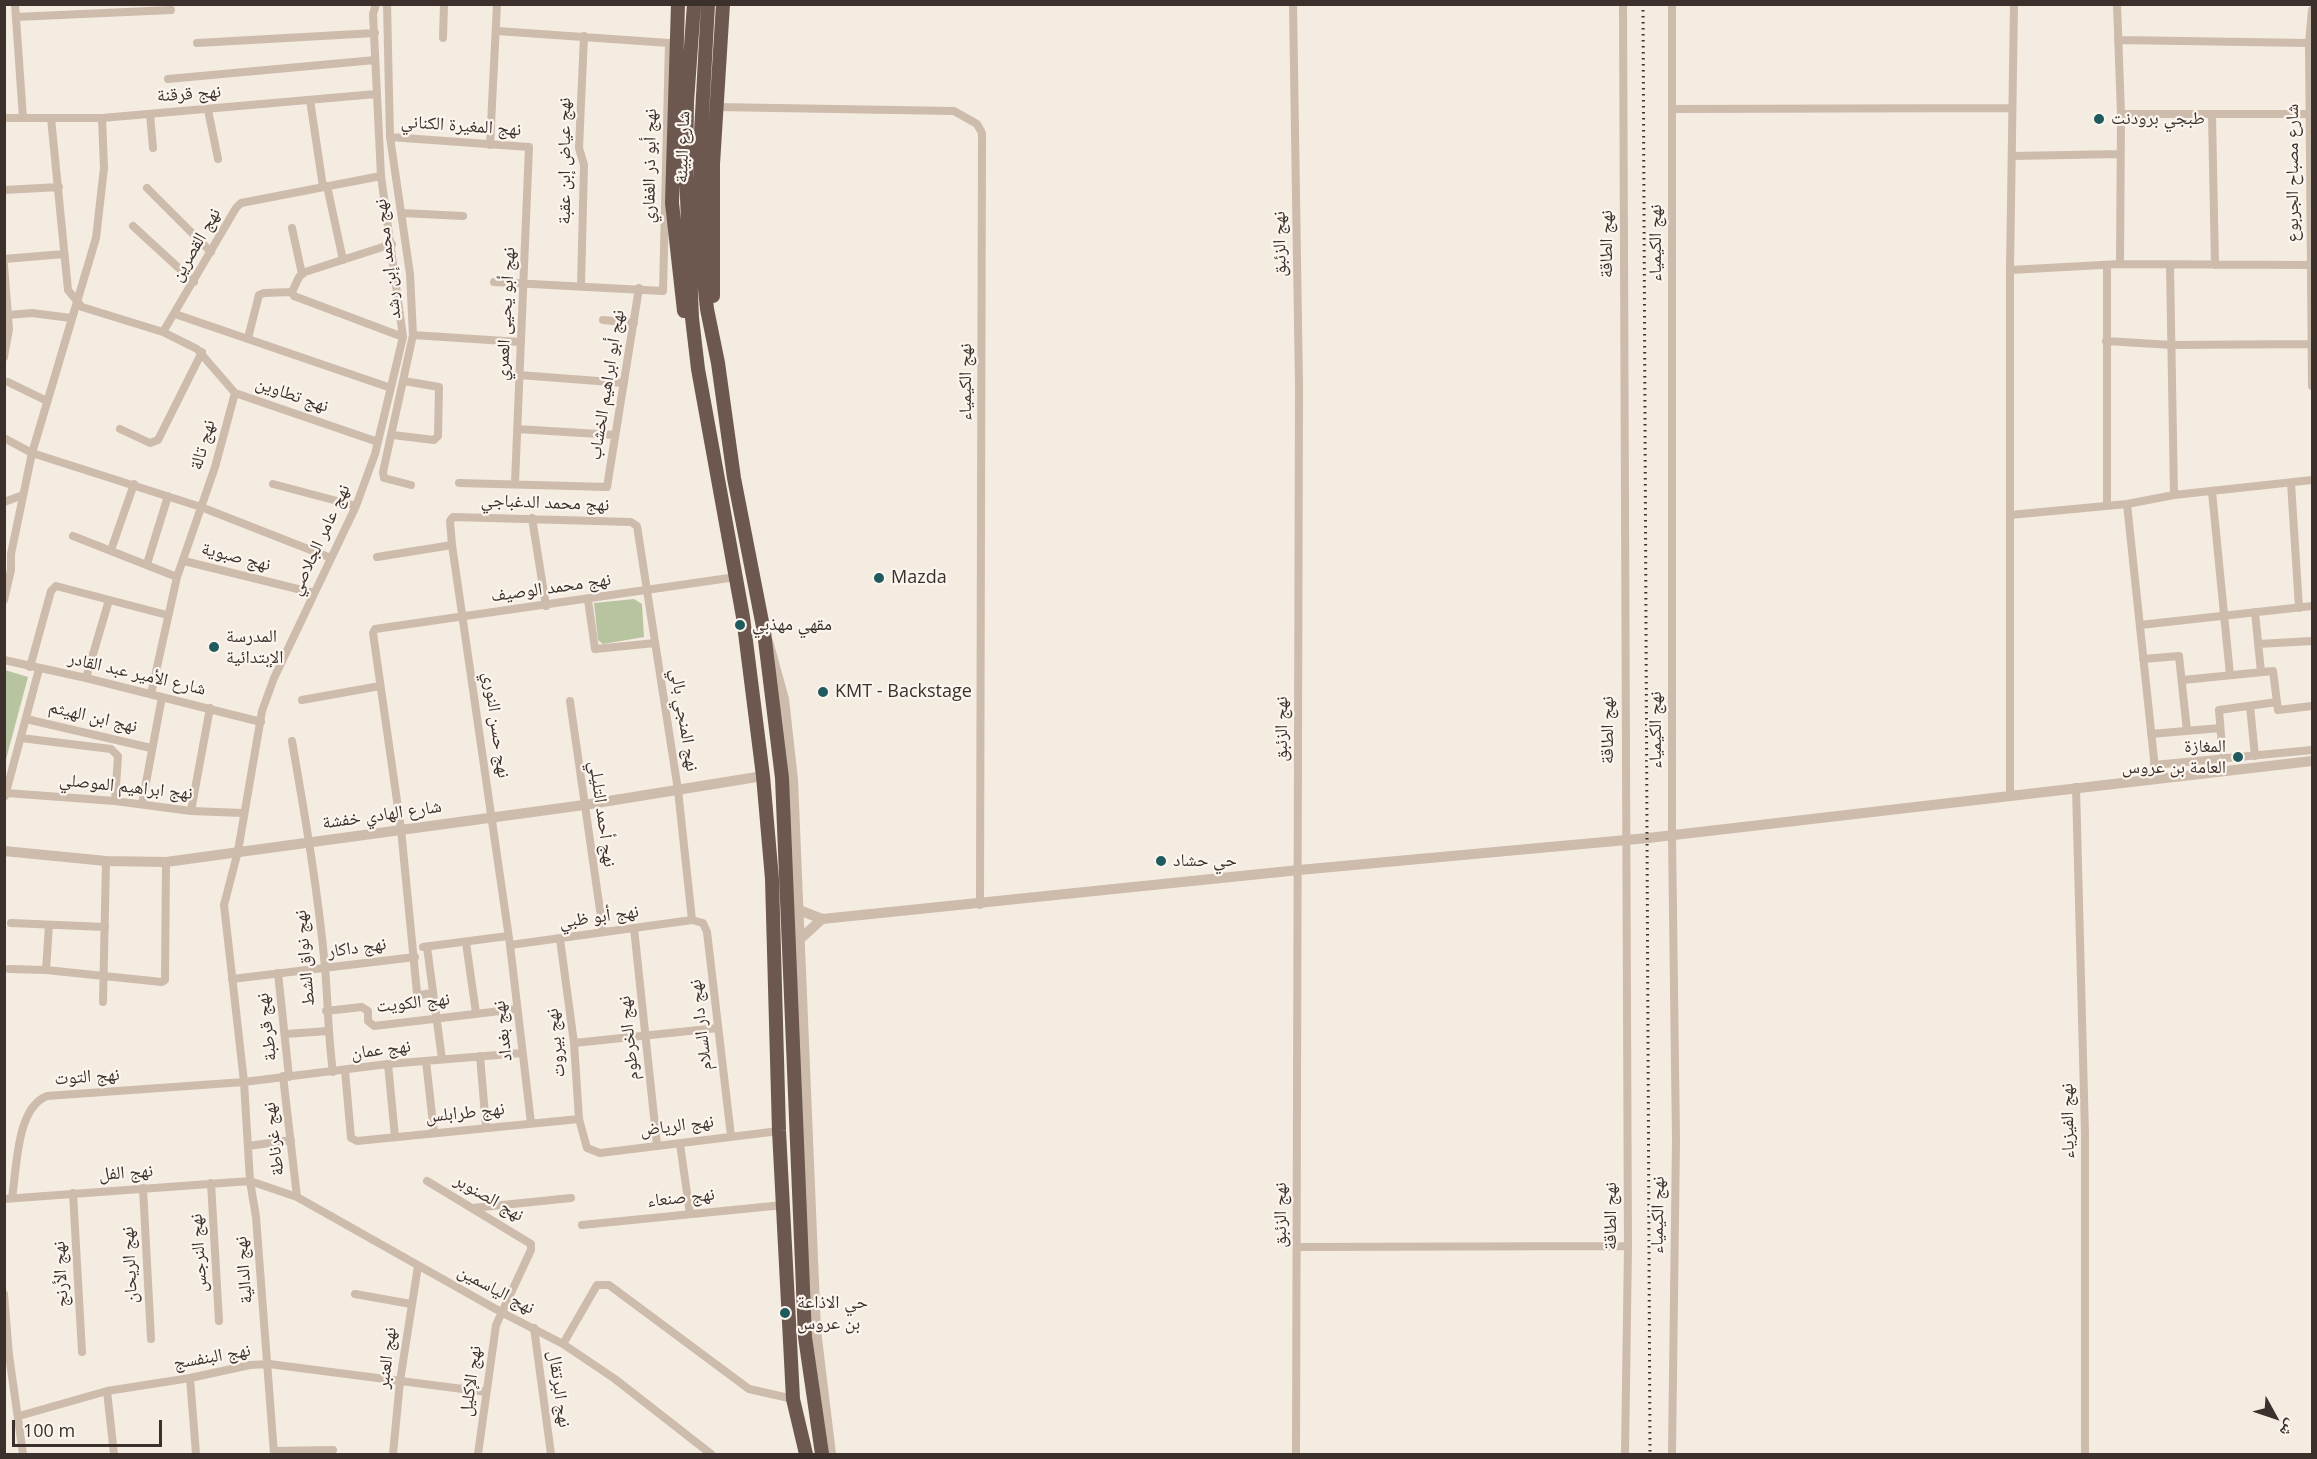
<!DOCTYPE html>
<meta charset="utf-8">
<style>
body{margin:0}
#map{position:relative;width:2317px;height:1459px;overflow:hidden;background:#f4ebe1;font-family:"Open Sans","Noto Naskh Arabic",sans-serif}
canvas{display:block}
.frame{position:absolute;inset:0;border:6px solid #3b302b;pointer-events:none}
.north{position:absolute;left:2245px;top:1387px;width:60px;height:60px;-webkit-text-stroke:4px #fbf5ee;paint-order:stroke;rotate:130deg;font-size:16px;font-weight:700;line-height:24px;text-align:center;color:#3b302b}
.north::after{content:'';display:block;margin:auto;width:21px;height:27px;background:#3b302b;clip-path:polygon(50% 0,100% 100%,50% 72%,0 100%)}
.scale{position:absolute;left:12px;top:1420px;width:150px;height:27px;box-sizing:border-box;border:3px solid #3b302b;border-top:0;padding-left:8px;font-size:18px;line-height:21px;white-space:nowrap;color:#3b302b;-webkit-text-stroke:4px #fbf5ee;paint-order:stroke}
</style>
<div id="map">
<canvas width="2317" height="1459"></canvas>
<div class="frame"></div>
<div class="north">ش</div>
<div class="scale">100 m</div>
</div>
<script>
const g = document.querySelector('canvas').getContext('2d');
g.lineJoin = 'round';
function fill(path, color) {
  g.fillStyle = color;
  g.fill(path, 'evenodd');
}
function stroke(path, color, width, dash) {
  g.strokeStyle = color;
  g.lineWidth = width;
  g.lineCap = dash ? 'butt' : 'round';
  g.setLineDash(dash || []);
  g.stroke(path);
}
function write(font, color, halo, rows, align = 'center') {
  g.font = font + ' "Open Sans","Noto Naskh Arabic",sans-serif';
  g.lineWidth = 4.5;
  g.setLineDash([]);
  g.textBaseline = 'middle';
  g.strokeStyle = halo;
  g.fillStyle = color;
  for (const [text, x, y, turn = 0] of rows) {
    g.save();
    g.translate(x, y);
    g.rotate((+turn || 0) * Math.PI / 180);
    g.textAlign = isNaN(turn) ? turn : align;
    if (halo) g.strokeText(text, 0, 0);
    g.fillText(text, 0, 0);
    g.restore();
  }
}
const green = new Path2D(`
 M 634,599 L 642,604 L 644,637 L 603,644 L 598,640 L 594,603 Z
 M 5,670 L 28,677 L 5,763 L 4,670 Z`);
const minor = new Path2D(`
 M 15,4 L 23,118
 M 387,4 L 390,137 L 410,274 L 413,335 L 383,472 L 384,478 L 411,485
 M 1293,4 L 1299,386 L 1296,1454
 M 1623,4 L 1628,1246 L 1625,1454
 M 2117,4 L 2121,114 L 2120,264
 M 2312,10 L 2309,43 L 2312,386
 M 16,17 L 171,10
 M 443,38 L 444,4
 M 2118,40 L 2309,43
 M 197,43 L 375,33
 M 168,79 L 375,60
 M 310,100 L 323,187
 M 716,107 L 954,111 L 977,124 L 982,133 L 980,905
 M 1673,109 L 2012,108
 M 208,110 L 218,159
 M 150,114 L 153,148
 M 2121,114 L 2309,114
 M 2212,115 L 2215,265
 M 4,118 L 102,118 L 376,94
 M 51,118 L 68,290 L 82,307 L 163,332 L 197,349 L 235,393 L 378,442
 M 390,137 L 529,147 L 515,483
 M 490,145 L 497,4
 M 2013,156 L 2120,154
 M 327,186 L 343,260
 M 147,188 L 211,252
 M 4,190 L 59,187
 M 401,213 L 463,216
 M 133,226 L 194,282
 M 292,228 L 302,274
 M 392,244 L 305,272 L 299,277 L 292,292 L 294,296 L 403,337
 M 4,259 L 64,254
 M 4,265 L 9,329 L 4,357
 M 2107,265 L 2107,506
 M 2170,266 L 2174,495
 M 2010,270 L 2120,264 L 2310,265
 M 494,282 L 663,291 L 669,43 L 497,31
 M 581,286 L 584,165 L 579,148 L 584,36
 M 175,314 L 391,388
 M 8,315 L 32,313 L 71,318
 M 603,320 L 634,323
 M 163,332 L 236,208 L 241,203 L 381,176
 M 413,335 L 520,342
 M 248,338 L 259,295 L 264,293 L 292,292
 M 2106,341 L 2172,345 L 2311,344
 M 519,375 L 624,383
 M 8,382 L 47,401
 M 120,429 L 150,443 L 158,440 L 202,352
 M 517,429 L 615,435
 M 393,435 L 434,440 L 438,436 L 439,387 L 404,381
 M 4,438 L 32,453 L 201,507 L 331,558
 M 459,483 L 607,487 L 639,288
 M 2291,483 L 2299,608
 M 273,484 L 356,506
 M 2212,492 L 2230,675
 M 4,502 L 23,495
 M 2127,504 L 2156,778
 M 2010,515 L 2127,504 L 2174,495 L 2312,480
 M 532,518 L 546,606
 M 73,536 L 177,577
 M 111,550 L 134,484
 M 377,557 L 452,545
 M 184,561 L 314,593
 M 147,564 L 168,496
 M 4,600 L 11,570 L 11,554 L 32,453 L 96,238 L 104,168 L 102,118
 M 588,600 L 595,649 L 655,643
 M 2255,612 L 2261,672
 M 2140,625 L 2312,606
 M 2258,644 L 2312,641
 M 2143,659 L 2179,656 L 2187,731
 M 4,660 L 86,678 L 261,722
 M 30,667 L 51,591 L 56,586 L 167,615
 M 86,678 L 109,600
 M 2183,680 L 2273,671 L 2278,710 L 2312,706
 M 151,694 L 177,577 L 215,467 L 235,393
 M 302,700 L 380,686
 M 570,701 L 603,931
 M 2250,706 L 2255,756
 M 26,719 L 151,748
 M 2151,734 L 2220,728
 M 21,738 L 111,749 L 118,756 L 115,801
 M 292,741 C 305,816 318,891 325,967 C 328,1002 328,1037 333,1072
 M 2223,759 L 2219,710 L 2277,702
 M 2154,765 L 2312,750
 M 2076,787 L 2085,1134 L 2085,1454
 M 6,793 L 115,801 L 191,811 L 243,813
 M 2010,795 L 2010,270 L 2014,4
 M 5,796 L 39,669
 M 142,804 L 162,697
 M 191,811 L 210,708
 M 11,923 L 105,927
 M 634,928 L 657,1145
 M 560,939 L 574,1043 L 579,1119 L 587,1148 L 600,1153 L 779,1131
 M 466,943 L 476,1013
 M 510,945 L 692,920 L 703,923 L 707,932 L 731,1136
 M 423,947 L 508,936
 M 427,947 L 442,1059
 M 9,969 L 46,970 L 162,982 L 165,980 L 166,862
 M 46,970 L 49,925
 M 278,973 L 289,1077
 M 232,979 L 415,957
 M 432,993 L 420,995 L 417,993 L 401,829 L 373,633 L 375,629 L 736,577
 M 103,1002 L 106,861
 M 326,1011 L 362,1007 L 368,1011 L 368,1021 L 374,1026 L 517,1009
 M 286,1034 L 328,1031
 M 574,1043 L 718,1028
 M 480,1056 L 486,1127
 M 426,1061 L 434,1133
 M 388,1064 L 395,1137
 M 345,1070 L 351,1138 L 357,1141 L 579,1119
 M 283,1076 L 297,1197
 M 531,1123 L 510,945 L 452,545 L 450,521 L 453,517 L 631,522 L 637,526 L 678,790 L 692,920
 M 680,1144 L 690,1214
 M 248,1146 L 291,1140
 M 427,1181 L 531,1244 L 531,1250 L 496,1325 L 478,1454
 M 211,1183 L 219,1321
 M 143,1188 L 151,1339
 M 73,1193 L 82,1352
 M 12,1198 C 17,1168 16,1108 47,1096 L 244,1082 L 388,1064 L 522,1053
 M 4,1199 L 250,1181 L 297,1197 L 501,1312 L 563,1344 L 615,1379 L 711,1454
 M 473,1208 L 571,1198
 M 582,1225 L 783,1205
 M 1298,1247 L 1628,1246
 M 4,1294 L 9,1355 L 23,1454
 M 355,1294 L 411,1304
 M 534,1328 L 551,1454
 M 563,1344 L 597,1285 L 609,1285 L 749,1389 L 793,1399
 M 190,1378 L 196,1454
 M 107,1391 L 114,1454
 M 19,1416 L 107,1391 L 190,1378 L 250,1365 L 269,1364 L 486,1392
 M 274,1451 L 333,1450
 M 274,1454 L 256,1217 L 250,1181 L 244,1082 L 224,905 L 238,851 L 262,711 L 274,678 L 356,506 L 375,454 L 403,337 L 381,176 L 373,14 L 376,4
 M 393,1454 L 400,1381 L 418,1266
 M 1672,1454 L 1676,1141 L 1672,835 L 1672,4`);
const tertiary = new Path2D(`
 M 768,641 L 784,699 L 793,780 L 816,1330 L 831,1454
 M 4,851 L 106,861 L 166,862 L 584,805 L 763,776
 M 799,910 L 822,919 L 1299,870 L 1648,838 L 2312,761
 M 799,940 L 822,919`);
const trunk = new Path2D(`
 M 678,4 L 672,203 L 684,311
 M 694,4 L 687,102 L 686,173 L 692,318 L 698,369 L 743,617 L 763,776 L 772,879 L 779,1131 L 793,1399 L 806,1454
 M 708,4 L 700,151 L 701,251 L 707,309 L 718,363 L 734,478 L 764,632 L 782,778 L 805,1337 L 822,1454
 M 713,296 L 713,164 L 723,4`);
const rail = new Path2D(`
 M 1643,4 L 1650,1454`);
const markers = [
 [2099,119,6,"#1f5a5e"],
 [879,578,6,"#1f5a5e"],
 [740,625,6,"#1f5a5e"],
 [214,647,6,"#1f5a5e"],
 [823,692,6,"#1f5a5e"],
 [2238,757,6,"#1f5a5e"],
 [1161,861,6,"#1f5a5e"],
 [785,1313,6,"#1f5a5e"]
];
const streetNames = [
 ["نهج قرقنة",189,94,-4],
 ["نهج المغيرة الكناني",461,126,4],
 ["شارع البيئة",683,147,-88],
 ["نهج عياض إبن عقبة",565,161,-90],
 ["نهج أبو ذر الغفاري",650,166,-89],
 ["شارع مصباح الجربوع",2293,173,-90],
 ["نهج الكيمياء",1656,243,-90],
 ["نهج الزئبق",1280,244,-91],
 ["نهج الطاقة",1607,244,-90],
 ["نهج القصرين",196,245,-60],
 ["نهج محمد إبن رشد",388,259,-97],
 ["نهج أبو يحيى العمري",506,314,-87],
 ["نهج الكيمياء",966,382,-90],
 ["نهج أبو ابراهيم الخشاب",607,385,-81],
 ["نهج تطاوين",292,395,19],
 ["نهج تالة",203,445,-74],
 ["نهج محمد الدغباجي",545,503,2],
 ["نهج عامر الجلاصي",320,540,-65],
 ["نهج صبوية",236,557,14],
 ["نهج محمد الوصيف",551,588,-8],
 ["شارع الأمير عبد القادر",137,674,13],
 ["نهج ابن الهيثم",93,717,13],
 ["نهج المنجي بالي",684,720,81],
 ["نهج حسن النوري",496,725,82],
 ["نهج الزئبق",1282,729,-90],
 ["نهج الطاقة",1608,730,-90],
 ["نهج الكيمياء",1656,730,-90],
 ["نهج ابراهيم الموصلي",126,787,6],
 ["نهج أحمد التليلي",602,814,82],
 ["شارع الهادي خفشة",382,815,-8],
 ["نهج أبو ظبي",599,917,-8],
 ["نهج داكار",357,948,-8],
 ["نهج نواق الشط",305,958,-95],
 ["نهج الكويت",413,1003,-6],
 ["نهج دار السلام",701,1025,-97],
 ["نهج قرطبة",267,1027,-97],
 ["نهج بغداد",503,1031,-97],
 ["نهج الخرطوم",629,1038,-96],
 ["نهج بيروت",556,1043,-96],
 ["نهج عمان",381,1050,-7],
 ["نهج التوت",87,1077,-4],
 ["نهج طرابلس",465,1113,-6],
 ["نهج الفيزياء",2068,1121,-91],
 ["نهج الرياض",677,1126,-7],
 ["نهج غرناطة",274,1139,-97],
 ["نهج الفل",126,1173,-4],
 ["نهج الصنوبر",489,1198,30],
 ["نهج صنعاء",681,1198,-6],
 ["نهج الزئبق",1281,1215,-90],
 ["نهج الكيمياء",1658,1215,-89],
 ["نهج الطاقة",1611,1216,-90],
 ["نهج النرجس",199,1253,-94],
 ["نهج الريحان",130,1265,-93],
 ["نهج الدالية",244,1270,-95],
 ["نهج الأرنج",61,1274,-93],
 ["نهج الياسمين",496,1290,28],
 ["نهج البنفسج",212,1357,-10],
 ["نهج العنبر",387,1358,-83],
 ["نهج الإكليل",471,1381,-82],
 ["نهج البرتقال",559,1389,82]
];
const poiNames = [
 ["طبجي برودنت",2111,119],
 ["Mazda",891,578],
 ["مقهي مهذبي",752,625],
 ["المدرسة",226,637],
 ["الإبتدائية",226,658],
 ["KMT - Backstage",835,692],
 ["المغازة",2226,747,"right"],
 ["العامة بن عروس",2226,768,"right"],
 ["حي حشاد",1173,861],
 ["حي الاذاعة",797,1303],
 ["بن عروس",797,1324]
];
fill(green, '#b8c4a0');
stroke(minor, '#cdbbac', 8);
stroke(tertiary, '#cdbbac', 10);
stroke(trunk, '#6c584f', 14);
stroke(rail, '#3b302b', 3, [1.5, 4.5]);
for (const [x, y, r, color] of markers) {
  const dot = new Path2D();
  dot.arc(x, y, r, 0, 2 * Math.PI);
  g.fillStyle = color;
  g.fill(dot);
  stroke(dot, '#fbf5ee', 2);
}
write('18px', '#3b302b', '#fbf5ee', streetNames);
write('18px', '#3b302b', '#fbf5ee', poiNames, 'left');
</script>
